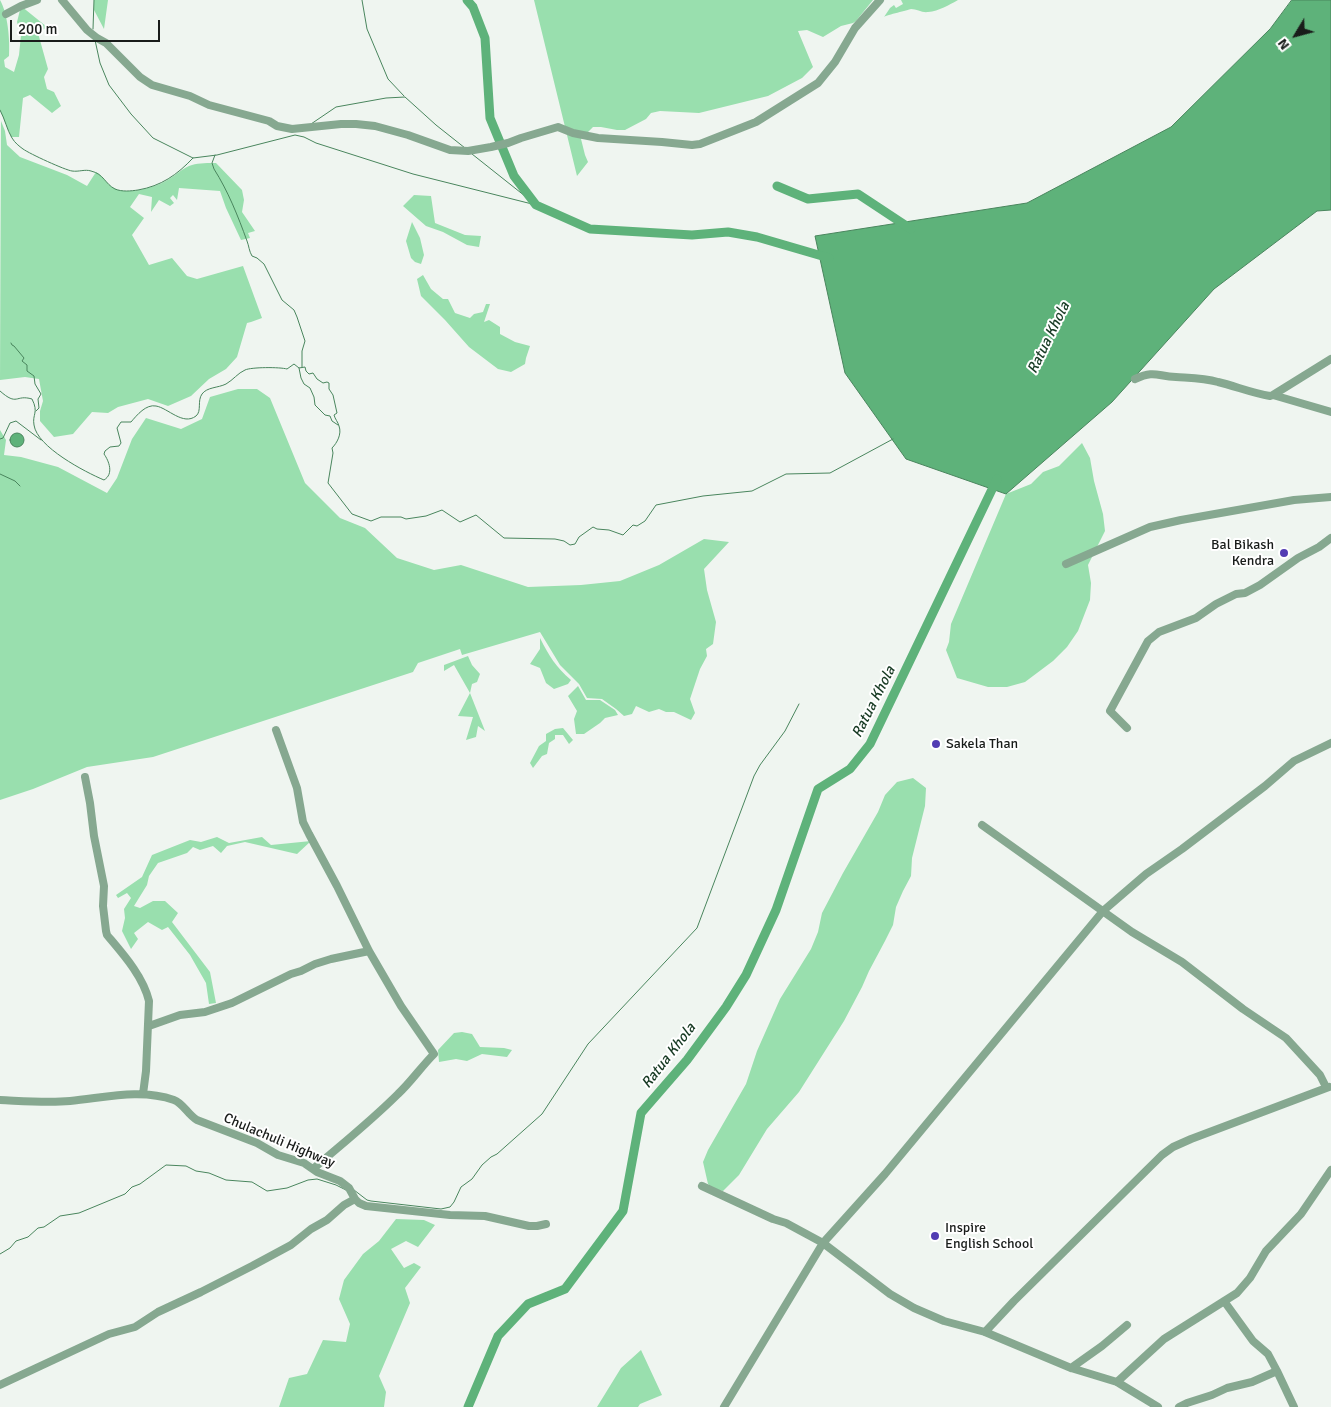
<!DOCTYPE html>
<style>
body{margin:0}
#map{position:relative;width:1331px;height:1407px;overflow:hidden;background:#eff5f0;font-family:Signika,sans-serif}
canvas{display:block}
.north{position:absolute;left:1271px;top:10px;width:50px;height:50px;-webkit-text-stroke:4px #fff;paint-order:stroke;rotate:233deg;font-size:14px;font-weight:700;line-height:20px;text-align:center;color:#191c1a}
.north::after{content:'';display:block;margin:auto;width:18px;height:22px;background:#191c1a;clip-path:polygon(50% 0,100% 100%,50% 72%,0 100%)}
.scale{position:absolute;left:10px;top:20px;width:150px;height:22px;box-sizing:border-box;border:2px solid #191c1a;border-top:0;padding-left:6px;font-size:15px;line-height:18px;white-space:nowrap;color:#191c1a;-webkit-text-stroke:4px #fff;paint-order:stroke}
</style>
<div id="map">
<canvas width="1331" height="1407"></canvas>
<div class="north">N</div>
<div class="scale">200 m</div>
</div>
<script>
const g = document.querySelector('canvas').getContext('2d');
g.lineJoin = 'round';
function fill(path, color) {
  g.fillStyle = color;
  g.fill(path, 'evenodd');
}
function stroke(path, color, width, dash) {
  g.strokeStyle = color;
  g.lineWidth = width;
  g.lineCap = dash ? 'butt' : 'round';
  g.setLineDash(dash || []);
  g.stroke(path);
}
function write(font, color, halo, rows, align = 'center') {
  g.font = font + ' Signika,sans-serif';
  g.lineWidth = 4;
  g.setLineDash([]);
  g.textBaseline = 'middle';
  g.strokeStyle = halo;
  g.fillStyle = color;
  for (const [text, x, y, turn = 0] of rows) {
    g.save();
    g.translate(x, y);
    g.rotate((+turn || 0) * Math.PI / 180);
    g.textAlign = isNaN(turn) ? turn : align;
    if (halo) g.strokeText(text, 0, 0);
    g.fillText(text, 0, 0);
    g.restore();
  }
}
const green = new Path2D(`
 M 0,0 C 8,14 10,40 9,56 L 4,60 L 5,67 L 14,72 L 19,55 L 21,35 L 17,22 L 21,6 L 47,27 L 38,33 L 48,69 L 44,77 L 47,89 L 54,92 L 61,106 L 52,113 L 30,95 L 23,98 L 19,137 L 11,137 L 0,110 Z
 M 94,0 L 108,0 L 104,29 L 94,10 Z
 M 534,0 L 873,0 L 856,21 L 853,23 L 841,26 L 823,37 L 807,30 L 798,31 L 813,67 L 802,78 L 768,96 L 699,113 L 660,111 L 651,113 L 646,119 L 625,130 L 617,130 L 601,127 L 593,127 L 581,139 L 585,155 L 588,162 L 577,176 Z
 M 901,0 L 958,0 C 949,5 939,11 928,12 C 922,13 917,9 911,9 C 908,10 887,15 884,17 L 890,8 L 894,5 L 896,8 L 903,4 Z
 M 1,121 L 5,131 L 7,145 L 20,157 L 67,175 L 87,186 L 96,172 C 104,176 107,186 116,189 C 130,195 157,187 169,179 C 176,175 184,167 192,165 C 199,163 209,163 216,163 L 242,190 L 244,200 L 242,212 L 255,231 L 248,233 L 250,238 L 241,240 L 226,208 L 220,191 L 179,188 L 177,200 L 173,195 L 170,198 L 174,203 L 170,206 L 159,200 L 151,212 L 152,197 L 139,194 L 130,207 L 144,218 L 132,235 L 149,265 L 172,258 L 187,276 L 197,279 L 243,266 L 262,318 L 251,322 L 247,323 L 237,357 L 226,369 L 209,379 L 191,396 L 168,406 L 148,399 L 118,407 L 108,413 L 92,412 L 73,434 L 54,437 L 40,421 L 40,411 L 43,401 L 39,379 L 25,377 L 0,380 Z
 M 414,195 L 431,196 L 435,223 L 465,235 L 481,236 L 479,247 L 467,245 L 443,232 L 426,226 L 403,206 Z
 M 412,222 L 420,238 L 424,255 L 421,264 L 415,262 L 411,258 L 406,241 Z
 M 423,275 L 431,289 L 443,299 L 448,299 L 455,313 L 470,318 L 474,314 L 483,312 L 486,304 L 490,304 L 484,322 L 489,320 L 500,327 L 500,334 L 515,342 L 530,346 L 526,358 L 525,364 L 511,372 L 498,369 L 469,347 L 445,320 L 421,296 L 417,279 Z
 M 238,389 L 257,389 L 270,398 L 305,483 L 340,518 L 365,528 L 397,558 L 434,570 L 461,565 L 528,587 L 581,585 L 620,581 L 659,565 L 704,539 L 729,542 L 704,569 L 707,590 L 716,622 L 713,644 L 706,649 L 707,656 L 700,669 L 690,699 L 695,713 L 691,720 L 674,712 L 666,712 L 659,709 L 649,712 L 636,706 L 632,714 L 624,716 L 616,709 L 602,699 L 587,698 L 579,684 L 560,665 L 540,632 L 462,655 L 460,649 L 418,663 L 413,672 L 153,757 L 87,767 L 33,789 L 0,800 L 0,430 L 6,440 L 4,455 L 21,457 L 58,467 L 107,493 L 117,478 L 132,439 L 146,418 L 181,429 L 202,419 L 210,397 Z
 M 1082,443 L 1090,458 L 1094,481 L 1103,514 L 1105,531 L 1088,565 L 1091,583 L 1090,600 L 1078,631 L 1067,647 L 1053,661 L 1025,682 L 1007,687 L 988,687 L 957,678 L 946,650 L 949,642 L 951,624 L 1006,494 L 1031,484 L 1043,472 L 1059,466 Z
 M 540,638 C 549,656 556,667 571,680 L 568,684 L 554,689 L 546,683 L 540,668 L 530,664 L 540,649 Z
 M 468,656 L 472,665 L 480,674 L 477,682 L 472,684 L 470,693 L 485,731 L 478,726 L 476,737 L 466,740 L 473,717 L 458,716 L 470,693 L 454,665 L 444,671 L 444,665 Z
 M 578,686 L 586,700 L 600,700 L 615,710 L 618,715 L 605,718 L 600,723 L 584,734 L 576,734 L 574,719 L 577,711 L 568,696 Z
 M 563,728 L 573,740 L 569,744 L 563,735 L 555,735 L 555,739 L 549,743 L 547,754 L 542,756 L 533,768 L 530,763 L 539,746 L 546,741 L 546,734 L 555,729 Z
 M 913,778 L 926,788 L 925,806 L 912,858 L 911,876 L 903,891 L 896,907 L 893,925 L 885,941 L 869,971 L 862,987 L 844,1021 L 799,1092 L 767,1129 L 739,1175 L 723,1191 L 715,1190 L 708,1184 L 703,1162 L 708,1150 L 746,1084 L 757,1051 L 780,999 L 811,949 L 818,932 L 822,913 L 843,873 L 878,812 L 885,795 L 897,782 Z
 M 217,837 L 229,843 L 262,837 L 271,845 L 311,841 L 297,854 L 245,842 L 227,846 L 221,853 L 213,846 L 200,850 L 193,847 L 187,853 L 158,863 L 149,876 L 147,885 L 134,906 L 140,908 L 153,901 L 165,901 L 178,913 L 172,922 L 210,972 L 216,1003 L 209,1004 L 206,983 L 190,955 L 168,927 L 162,930 L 148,922 L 134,933 L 138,939 L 131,949 L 122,931 L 125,918 L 124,909 L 131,898 L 127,893 L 118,898 L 116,895 L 142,877 L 152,855 L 190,840 L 201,842 Z
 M 462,1032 L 472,1034 L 480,1047 L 504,1048 L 512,1050 L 507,1057 L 482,1054 L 467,1061 L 456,1059 L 439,1062 L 438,1050 L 454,1033 Z
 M 396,1219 L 424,1220 L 435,1225 L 418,1247 L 406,1241 L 391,1249 L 404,1268 L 414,1263 L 421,1267 L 405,1288 L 410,1303 L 379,1376 L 386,1392 L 384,1407 L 279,1407 L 289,1378 L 307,1374 L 323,1340 L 346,1342 L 350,1324 L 339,1299 L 344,1280 L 363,1254 L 379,1241 Z
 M 641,1350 L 662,1395 L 640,1404 L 638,1407 L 597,1407 L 621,1368 Z`);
const water = new Path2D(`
 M 1292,0 L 1331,0 L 1331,210 L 1317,211 L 1214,289 L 1112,402 L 1006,494 L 906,459 L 845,373 L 815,236 L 1027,203 L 1171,127 L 1270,29 Z
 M10 440a7 7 0 1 1 14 0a7 7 0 1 1-14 0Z`);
const stream = new Path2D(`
 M 362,0 L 367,29 L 388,79 L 404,96
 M 93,29 L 94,0
 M 95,40 L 100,63 L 109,85 L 131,114 L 153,138 L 193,158 L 217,155 L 295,135 L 304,137 L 316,143 L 413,174 L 536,205
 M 0,110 C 5,119 7,130 12,138 C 15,143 19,146 23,149 C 30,154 65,170 72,171 C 79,172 85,169 91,171 C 104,174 105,184 115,189 C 122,192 131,191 138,190 C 161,186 177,175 193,158
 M 311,124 L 336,107 L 386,98 L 405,97 L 436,125 L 465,148
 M 472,154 L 535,204
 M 215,155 L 212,163 L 214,169 C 228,191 238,216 247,241 C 249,246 249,251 252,256 L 257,258 L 264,264 L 282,300 L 294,310 L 297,317 L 305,341 L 302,351 L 302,367
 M 11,343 L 12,345 L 14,346 L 24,358 L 22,361 L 27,365 L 27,371 L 34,376 L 35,384 L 41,394 L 38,399 L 39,408 L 36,411
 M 299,368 L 301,378 L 304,384 L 310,388 L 314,397 L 315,405 L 325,415 L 330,416 L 332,421 L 338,425
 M 0,391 C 18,407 15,394 32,399 C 39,413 32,414 34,425 C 37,447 85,472 104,480 C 114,474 109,461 104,454 L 105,451 L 110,447 L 119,446 L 121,443 L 117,428 L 121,422 L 131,422 C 137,415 146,404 156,406 C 168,408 183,426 196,416 C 202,411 197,401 202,394 C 207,387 218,388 226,384 C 233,380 238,373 245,370 C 251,367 280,367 287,369 L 294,364 L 299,368 L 305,367 L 306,371 L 309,374 L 313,373 L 317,379 L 323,383 L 327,382 L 329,383 L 329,389 L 333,395 L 337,413 L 334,415 C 335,419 338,422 339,426 C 342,434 337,443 332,448 L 333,453 L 328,483 L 352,514 L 371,521 L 381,517 L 401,517 L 406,519 L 426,516 L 442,510 L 460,522 L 476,515 L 504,538 L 555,539 L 564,541 L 570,545 L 575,544 L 579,537 L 593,527 L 597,529 L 609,530 L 623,535 L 633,525 L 637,526 L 645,521 L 656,505 L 703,496 L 752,491 L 786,474 L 830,473 L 893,439
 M 0,439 L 3,438 L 10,423 L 16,421 L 41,440
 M 0,474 L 15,481 L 20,486
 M 354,1190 L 367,1200 L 371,1201 L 441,1209 L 450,1207 L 454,1202 L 461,1187 L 472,1179 L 482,1165 L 491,1157 L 497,1154 L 542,1114 L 588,1044 L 697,928 L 754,776 L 760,765 L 785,731 L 799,704
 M 0,1254 L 10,1248 L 16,1241 L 28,1237 L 38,1228 L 44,1227 L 60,1216 L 79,1213 L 125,1194 L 132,1187 L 140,1184 L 166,1165 L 186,1166 L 196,1171 L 209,1173 L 226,1180 L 252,1182 L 267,1191 L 287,1188 L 308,1180 L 317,1179 L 336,1185 L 346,1190`);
const river = new Path2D(`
 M 467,0 L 473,7 L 485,38 L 490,118 L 514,176 L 536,205 L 590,229 L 692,235 L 728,232 L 757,237 L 829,258
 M 777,186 L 808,199 L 858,194 L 911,229
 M 468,1407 L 498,1336 L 528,1304 L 565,1289 L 623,1211 L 641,1113 L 687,1060 L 726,1007 L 746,975 L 776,910 L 818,789 L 850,769 L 870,744 L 997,479`);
const minor = new Path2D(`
 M 62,0 L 87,30 L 97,38 L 106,43 L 140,77 L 152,85 L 190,96 L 209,105 L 269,121 L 277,126 L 292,129 L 341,124 L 356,124 L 375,126 L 408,135 L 450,150 L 468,151 L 491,147 L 508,143 L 521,138 L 558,127 L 573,133 L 598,138 L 662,142 L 692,145 L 700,144 L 756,122 L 818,83 L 835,62 L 855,28 L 880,0
 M 6,14 L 21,6 L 37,0
 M 1135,379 C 1155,370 1156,376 1176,377 C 1190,378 1204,378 1218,382 C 1235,386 1252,393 1270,396 L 1273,395 L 1331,359
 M 1273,395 L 1331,412
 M 1066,564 L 1150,527 L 1181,520 L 1294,500 L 1331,497
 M 1127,728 L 1110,711 L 1148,641 L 1159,632 L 1196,618 L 1216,604 L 1236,594 L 1245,593 L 1260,585 L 1298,558 L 1319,547 L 1331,538
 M 276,730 L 297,788 L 303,822 L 309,834 L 337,886 L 369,951 L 401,1006 L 434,1054 C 421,1067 411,1082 398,1094 C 371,1121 342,1144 313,1169
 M 85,777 L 90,803 L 94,836 L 104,886 L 103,906 L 106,931 L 107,935 C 123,954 143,976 149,1001 L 146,1071 L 143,1094
 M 982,825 L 1132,932 L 1182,962 L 1243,1009 L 1286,1038 L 1320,1075 L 1326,1087
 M 149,1026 L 180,1015 L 205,1012 L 232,1003 L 291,974 L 301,971 L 315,964 L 331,959 L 369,951
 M 0,1100 C 23,1101 47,1103 70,1101 C 104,1098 140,1088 174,1100 C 183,1103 188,1115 197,1120 L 257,1143 L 278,1155 L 304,1163 L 317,1172 L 340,1181 L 349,1188 L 355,1199 L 359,1203 L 366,1206 L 450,1215 L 485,1216 L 529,1226 L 537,1226 L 546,1224
 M 702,1186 L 773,1219 L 786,1223 L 823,1243 L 890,1294 L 914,1308 L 944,1321 L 985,1332 L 1071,1368 L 1117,1382 L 1158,1407
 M 1224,1301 L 1253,1341 L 1268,1354 L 1277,1371
 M 985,1332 L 1014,1301 L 1162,1155 L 1173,1147 L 1191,1139 L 1329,1087
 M 1071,1368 L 1102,1346 L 1127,1325
 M 1117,1382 L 1164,1339 L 1237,1293 L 1250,1278 L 1266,1251 L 1301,1214 L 1331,1170
 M 0,1385 L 109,1334 L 135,1327 L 158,1312 L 201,1292 L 252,1266 L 291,1245 L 311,1229 L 327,1220 L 344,1205 L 355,1199
 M 724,1407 L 823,1243 L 885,1174 L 1103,911 L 1146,874 L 1182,849 L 1265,786 L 1294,761 L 1331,743
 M 1179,1407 L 1187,1403 L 1212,1395 L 1227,1388 L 1252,1382 L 1277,1371 L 1294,1407`);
const markers = [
 [1284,553,5,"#523cb3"],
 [936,744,5,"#523cb3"],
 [935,1236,5,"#523cb3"]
];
const poiNames = [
 ["Bal Bikash",1274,545,"right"],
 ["Kendra",1274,561,"right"],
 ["Sakela Than",946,744],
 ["Inspire",945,1228],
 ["English School",945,1244]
];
const streetNames = [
 ["Chulachuli Highway",279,1141,23]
];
const waterNames = [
 ["Ratua Khola",1049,338,-64],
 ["Ratua Khola",874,702,-63],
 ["Ratua Khola",669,1056,-52]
];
fill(green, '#99dfae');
fill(water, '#5eb27a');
stroke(water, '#49855d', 1);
stroke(stream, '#49855d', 1);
stroke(river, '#5eb27a', 9);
stroke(minor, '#86a890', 8);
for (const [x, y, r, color] of markers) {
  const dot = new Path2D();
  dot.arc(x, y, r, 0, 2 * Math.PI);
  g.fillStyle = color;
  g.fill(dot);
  stroke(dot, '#fff', 2);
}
write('14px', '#191c1a', '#fff', poiNames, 'left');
write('14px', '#191c1a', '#fff', streetNames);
write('italic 15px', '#183b24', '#fff', waterNames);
</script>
